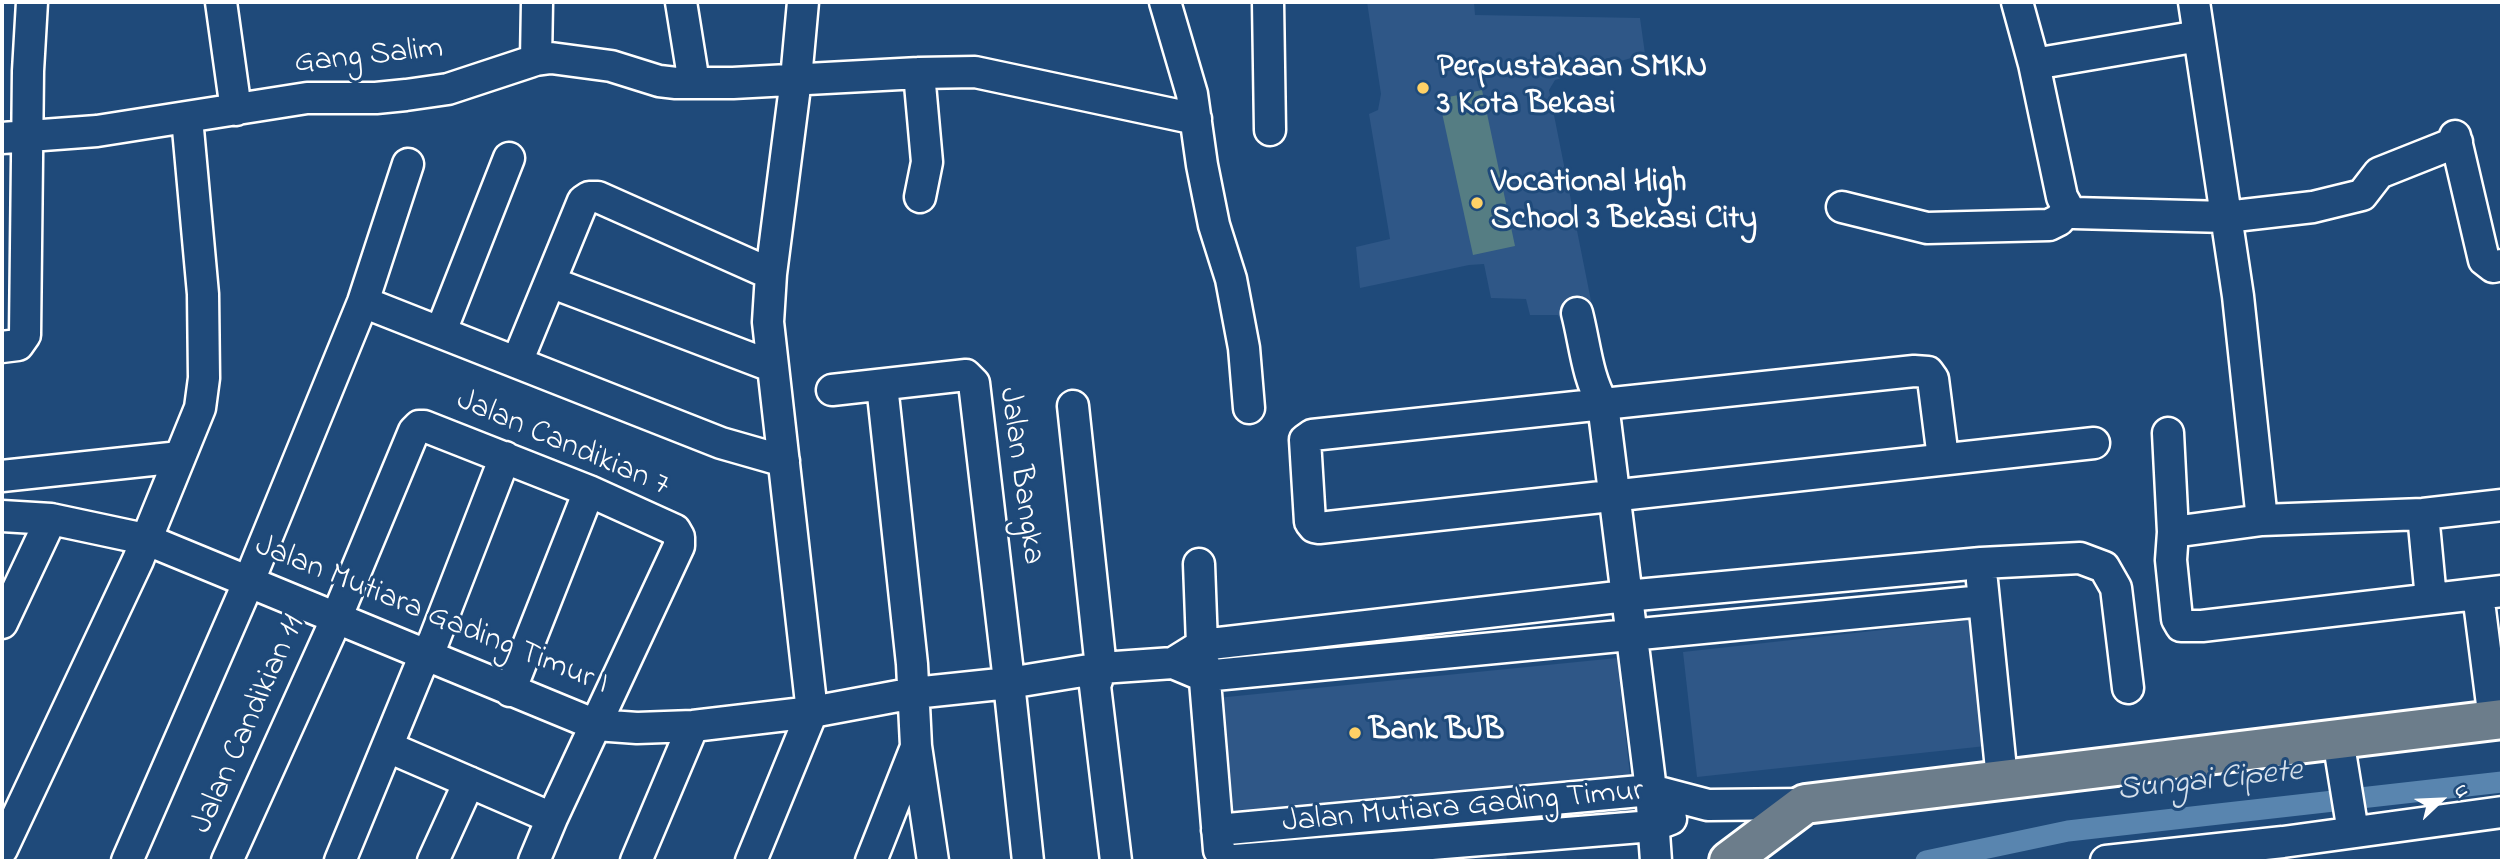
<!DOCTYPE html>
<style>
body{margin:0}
#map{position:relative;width:2504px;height:863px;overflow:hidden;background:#1f4a7a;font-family:"Indie Flower",sans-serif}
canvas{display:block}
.frame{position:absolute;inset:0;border:4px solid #fff;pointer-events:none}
.north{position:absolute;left:2406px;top:765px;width:70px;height:70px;-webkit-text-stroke:5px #1f4a7a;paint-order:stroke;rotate:67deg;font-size:19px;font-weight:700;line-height:28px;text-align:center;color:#fff}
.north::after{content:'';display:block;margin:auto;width:24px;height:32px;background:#fff;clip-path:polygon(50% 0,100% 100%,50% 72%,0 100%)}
</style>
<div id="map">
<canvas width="2504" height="863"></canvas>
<div class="frame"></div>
<div class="north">U</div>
</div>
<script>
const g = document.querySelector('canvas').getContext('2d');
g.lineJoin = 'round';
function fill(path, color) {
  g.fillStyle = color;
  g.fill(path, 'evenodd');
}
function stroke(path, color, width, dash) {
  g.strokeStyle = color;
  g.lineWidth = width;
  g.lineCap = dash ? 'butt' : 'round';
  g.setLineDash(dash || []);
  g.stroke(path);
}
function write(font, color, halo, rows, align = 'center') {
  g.font = font + ' "Indie Flower",sans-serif';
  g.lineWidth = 6;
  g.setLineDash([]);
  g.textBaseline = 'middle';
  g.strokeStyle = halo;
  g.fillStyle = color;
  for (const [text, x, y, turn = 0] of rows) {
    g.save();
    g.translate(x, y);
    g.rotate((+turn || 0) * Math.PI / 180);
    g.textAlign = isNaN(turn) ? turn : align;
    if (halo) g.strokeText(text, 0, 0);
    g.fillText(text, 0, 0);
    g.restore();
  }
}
const built = new Path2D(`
 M 1367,2 L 1474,2 L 1475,15 L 1640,18 L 1645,54 L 1555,80 L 1549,90 L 1600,346 L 1573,349 L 1558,315 L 1530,315 L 1526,299 L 1491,298 L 1484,264 L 1469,265 L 1360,288 L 1356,247 L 1390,239 L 1369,114 L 1378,110 L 1381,94 Z
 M 1972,620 L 1986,746 L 1697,777 L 1683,652 Z
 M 1617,658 L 1630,775 L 1229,815 L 1217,698 Z
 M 1505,842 L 1507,861 L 1370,861 Z`);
const green = new Path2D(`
 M 1482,90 L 1515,246 L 1473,255 L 1439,99 Z`);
const canal = new Path2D(`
 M 1926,861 L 2068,831 L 2502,782`);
const minor = new Path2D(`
 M 221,2 L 236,110
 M 681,2 L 694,83
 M 1165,2 L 1192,94 L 1202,165 L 1214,225 L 1231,279 L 1244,348 L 1249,408
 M 1268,2 L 1270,130
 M 2017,2 L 2034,64 L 2199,36
 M 2194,2 L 2238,296 L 2262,520
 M 536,60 L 537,2
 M 2034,64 L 2062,197 L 2068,208 L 2074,213 L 2226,217 L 2313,207 L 2362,195 L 2379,173 L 2457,142
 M 919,73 L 927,162 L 920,197
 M 2455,136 L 2484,260 L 2493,267 L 2502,265
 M 2,138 L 97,131 L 307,98 L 376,98 L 406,95 L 448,89 L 536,60 L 551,58 L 611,66 L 659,81 L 676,83 L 733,83 L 919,73 L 975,72 L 1196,119
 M 1842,207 L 1927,228 L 2049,225 L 2059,220 L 2068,208
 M 550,282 L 771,366
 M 363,302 L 721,443 L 784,461
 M 1577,313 C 1585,344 1587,377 1603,404 L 1651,790 L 1656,861
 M 441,331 L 509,158
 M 2,347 L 18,345 L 25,335 L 28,71 L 32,2
 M 517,362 L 583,201 L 589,197 L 598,197 L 771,274
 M 882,385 L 912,664 L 916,746 L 933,861
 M 832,390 L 966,375 L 974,383 L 1007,664 L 1028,861
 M 1073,406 L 1101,668 L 1095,686 L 1116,861
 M 2168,433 L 2173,532 L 2171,560 L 2177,619 L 2181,626 L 2202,626 L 2502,591
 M 1943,458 L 1933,379 L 1928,372 L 1914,371 L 1312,435 L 1305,440 L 1310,522 L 1314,527 L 1319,528 L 2094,443
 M 2,476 L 180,457
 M 2423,514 L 2431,599
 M 2,516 L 51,519 L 145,539 L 596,725 L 637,728 L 693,726 L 812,712 L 914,693 L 1009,683 L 1101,668 L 1173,663 L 1204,676 L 1983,601
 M 2173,532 L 2262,520 L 2423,514 L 2502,505
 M 1199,564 L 1202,645 L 1219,850
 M 1982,581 L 2002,779
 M 2478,594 L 2494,720
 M 2,623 L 51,519
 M 1173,663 L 1202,645 L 1626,596 L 1981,563 L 2080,558 L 2104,567 L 2116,588 L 2128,688
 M 510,691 L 589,491
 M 2338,739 L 2353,832
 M 388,747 L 552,818
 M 1217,830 L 1651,790 L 1708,805 L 1805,804
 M 2,849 L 138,560 L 200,408 L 204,378 L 203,294 L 187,118
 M 127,861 L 249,581 L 363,302 L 408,164
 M 227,861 L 330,633 L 414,431 L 419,426 L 424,426 L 589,491 L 675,530 L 679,537 L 679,546 L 552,818 L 534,861
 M 340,861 L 419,669 L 434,640 L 505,457
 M 433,861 L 469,782
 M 636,861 L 693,726
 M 751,861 L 812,712 L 768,322 L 771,274 L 796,79 L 803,2
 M 871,861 L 916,747
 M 1223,861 L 1653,826 L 1671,819
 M 2106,861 L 2283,842 L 2502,812`);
const major = new Path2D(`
 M 1729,861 L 1805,804 L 2502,719`);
const markers = [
 [1423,88,7,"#ffd166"],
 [1477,203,7,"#ffd166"],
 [1355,733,7,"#ffd166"]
];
const streetNames = [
 ["Gang Salim",369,58,-6],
 ["Jalan Candikian 7",562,445,23],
 ["Jalan Bangka",1019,476,82],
 ["Jalan Mutiara Gading Timur I",431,617,22],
 ["Jalan Candikian 11",250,725,-66],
 ["Jalan Mutiara Gading Timur",1463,809,-5]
];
const poiNames = [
 ["Perpustakaan SMKN",1437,70],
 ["3 Kota Bekasi",1437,107],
 ["Vocational High",1491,185],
 ["School 3 Bekasi City",1491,222],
 ["Bank BJB",1369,733]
];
const waterNames = [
 ["Sungai Cipete",2210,783,-6]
];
fill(built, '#2f5787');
fill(green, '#557d83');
stroke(canal, '#5985af', 21);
stroke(minor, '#fff', 35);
stroke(major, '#fff', 44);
stroke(minor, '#1f4a7a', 30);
stroke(major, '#6c7d8b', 38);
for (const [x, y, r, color] of markers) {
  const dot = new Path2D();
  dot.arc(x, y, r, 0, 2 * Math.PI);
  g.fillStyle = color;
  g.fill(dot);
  stroke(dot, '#1f4a7a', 2.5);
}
write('32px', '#fff', '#1f4a7a', streetNames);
write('bold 32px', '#fff', '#1f4a7a', poiNames, 'left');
write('italic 33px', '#d6e0eb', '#1f4a7a', waterNames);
</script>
